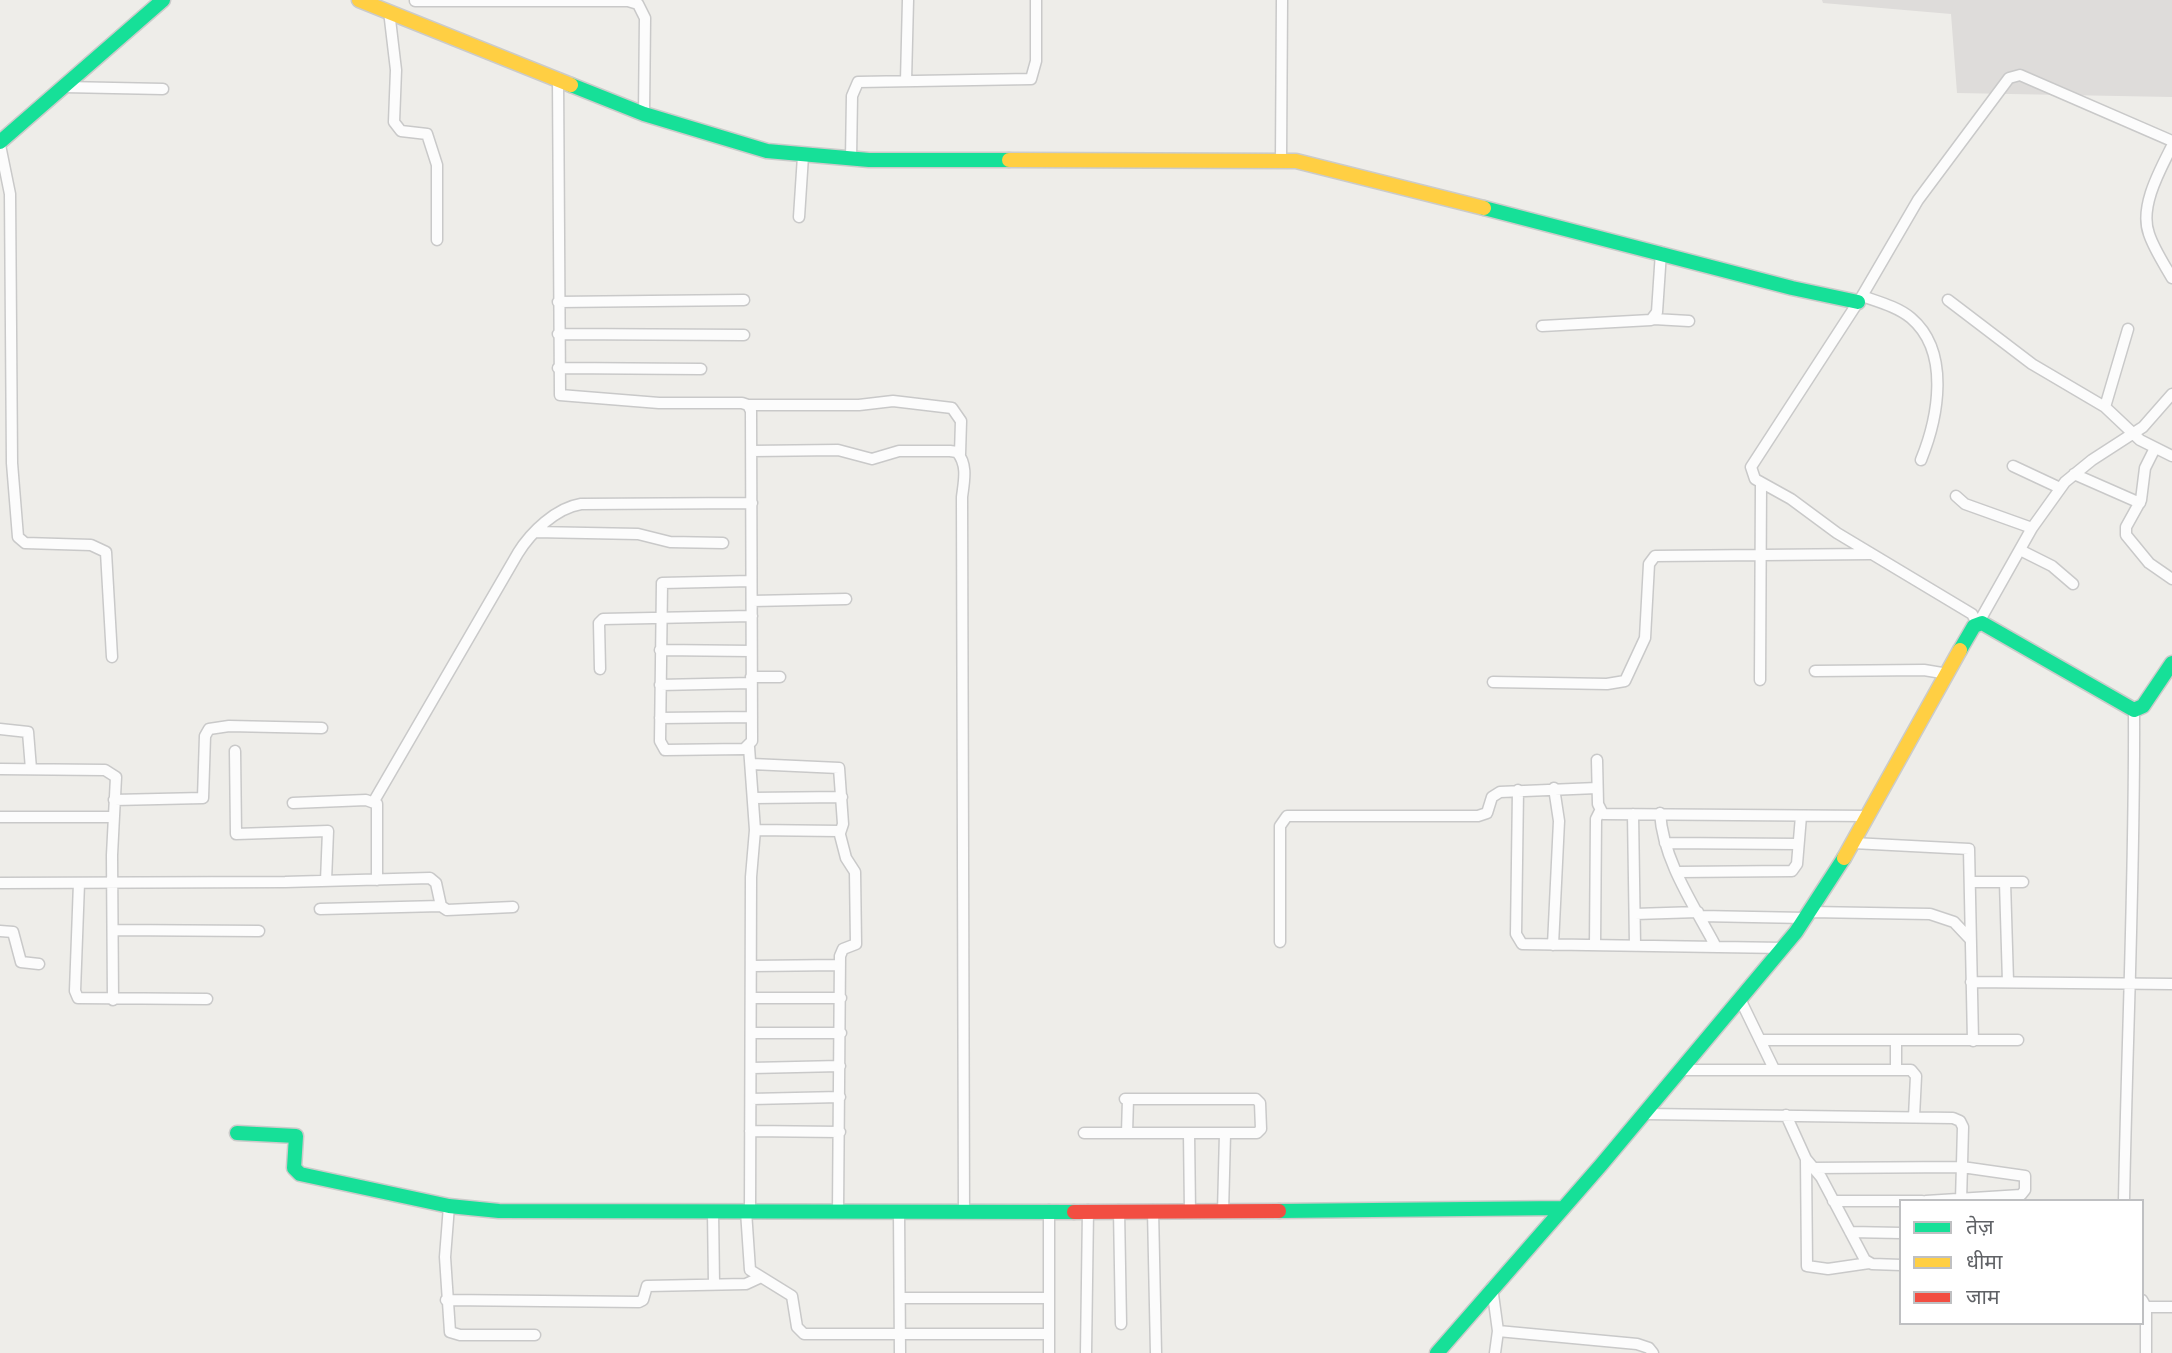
<!DOCTYPE html>
<meta charset="utf-8">
<style>
body{margin:0}
#map{position:relative;width:2172px;height:1353px;overflow:hidden;background:#eeede9;font-family:"Archivo Narrow","Noto Sans Devanagari",sans-serif}
canvas{display:block}
.legend{position:absolute;left:1899px;top:1199px;width:245px;height:126px;box-sizing:border-box;background:#fff;border:2px solid #bfc0c2;margin:0;padding:9px 12px;list-style:none;font-size:21px;color:#606266}
.legend li{display:flex;align-items:center;gap:14px;height:35px}
.legend b{width:35px;border:2px solid #bfc0c2}
</style>
<div id="map">
<canvas width="2172" height="1353"></canvas>
<ul class="legend">
<li><b style="height:9px;background:#16e098"></b>तेज़</li>
<li><b style="height:9px;background:#ffcf43"></b>धीमा</li>
<li><b style="height:9px;background:#f24e42"></b>जाम</li>
</ul>
</div>
<script>
const g = document.querySelector('canvas').getContext('2d');
g.lineJoin = 'round';
function fill(path, color) {
  g.fillStyle = color;
  g.fill(path, 'evenodd');
}
function stroke(path, color, width, dash) {
  g.strokeStyle = color;
  g.lineWidth = width;
  g.lineCap = dash ? 'butt' : 'round';
  g.setLineDash(dash || []);
  g.stroke(path);
}
const industrial = new Path2D(`
 M 1822,0 L 2172,0 L 2172,97 L 1957,93 L 1951,14 L 1823,3 Z`);
const street = new Path2D(`
 M 415,1 L 628,1 L 638,4 L 645,18 L 644,114
 M 389,11 L 396,70 L 394,122 L 401,131 L 427,134 L 437,165 L 437,240
 M 558,78 L 560,395 L 659,403 L 742,403 L 748,405 L 751,411 L 752,741 L 744,749 L 665,750 L 660,741 L 662,583 L 751,581
 M 906,81 L 908,0
 M 64,87 L 163,89
 M 0,145 L 10,194 L 12,463 L 18,537 L 25,543 L 91,545 L 106,552 L 112,657
 M 2172,146 C 2160,170 2139,207 2149,234 C 2154,249 2164,264 2172,278
 M 851,159 L 852,96 L 858,82 L 1031,79 L 1036,61 L 1036,0
 M 1281,160 L 1282,0
 M 799,217 L 803,156
 M 1862,296 C 1879,302 1898,307 1911,318 C 1951,352 1938,418 1921,460
 M 1948,300 L 2032,364 L 2105,407 L 2140,440 L 2172,456
 M 558,302 L 744,300
 M 1654,319 L 1689,321
 M 1542,326 L 1651,320 L 1657,312 L 1661,252
 M 558,334 L 744,335
 M 558,368 L 701,369
 M 748,405 L 859,405 L 893,401 L 952,408 L 961,421 L 960,454
 M 2105,407 L 2128,329
 M 2155,448 L 2145,468 L 2141,500 L 2126,527 L 2126,535 L 2149,563 L 2172,579
 M 752,451 L 838,450 L 872,459 L 899,451 L 950,451 L 957,452 C 968,465 964,481 962,497 L 964,1210
 M 2013,466 L 2060,488
 M 2074,474 L 2140,503
 M 1956,496 L 1965,504 L 2032,528
 M 535,532 L 638,534 L 670,542 L 723,543
 M 2020,550 L 2052,566 L 2073,584
 M 752,601 L 846,599
 M 1979,622 L 2032,528 L 2065,482 L 2092,460 L 2143,427 L 2172,394
 M 1977,623 L 1972,614 L 1837,533 L 1791,499 L 1755,479 L 1751,467 L 1862,296 L 1918,200 L 2009,78 L 2020,75 L 2172,141
 M 660,650 L 751,651
 M 600,669 L 599,623 L 603,619 L 752,616
 M 1815,671 L 1924,670 L 1948,674
 M 751,677 L 780,677
 M 1760,680 L 1761,483
 M 1493,682 L 1607,684 L 1625,681 L 1645,638 L 1649,564 L 1655,556 L 1870,554
 M 660,685 L 751,683
 M 660,718 L 752,717
 M 0,729 L 28,732 L 31,769
 M 749,747 L 755,830 L 751,877 L 750,1211
 M 235,751 L 236,834 L 328,831 L 326,881
 M 1597,760 L 1598,804 L 1603,814 L 1869,816
 M 752,764 L 839,768 L 843,824 L 840,833
 M 0,769 L 105,770 L 116,777 L 112,855 L 113,1000
 M 1518,790 L 1516,934 L 1522,944 L 1784,948
 M 753,798 L 842,797
 M 114,800 L 203,798 L 205,736 L 209,729 L 229,726 L 322,728
 M 374,801 L 518,553 C 531,532 556,508 581,504 L 752,503
 M 293,803 L 366,800 L 377,804 L 377,880
 M 1660,813 C 1663,860 1693,904 1715,945
 M 1633,814 L 1635,945
 M 0,817 L 113,817
 M 755,830 L 839,831 L 846,858 L 855,872 L 856,944 L 843,949 L 840,956 L 838,1212
 M 1665,843 L 1798,844
 M 1853,843 L 1969,849 L 1973,1041
 M 1678,872 L 1792,871 L 1797,864 L 1801,816
 M 1970,882 L 2023,882
 M 2005,882 L 2008,982
 M 0,883 L 285,882 L 430,878 L 436,883 L 441,906 L 447,910 L 513,907
 M 79,883 L 75,991 L 78,998 L 207,999
 M 320,909 L 441,906
 M 1810,912 L 1930,914 L 1954,922 L 1970,939
 M 1635,914 L 1698,912
 M 1700,916 L 1806,918
 M 113,930 L 259,931
 M 0,931 L 13,932 L 21,962 L 39,964
 M 1280,942 L 1280,826 L 1287,816 L 1478,816 L 1487,813 L 1492,797 L 1500,792 L 1597,788
 M 1553,945 L 1559,821 L 1554,788
 M 1595,945 L 1596,819 L 1600,811
 M 752,966 L 840,965
 M 1971,982 L 2172,984
 M 752,998 L 841,998
 M 1741,1001 L 1774,1069
 M 752,1033 L 841,1033
 M 1761,1040 L 2018,1040
 M 752,1068 L 840,1066
 M 1680,1070 L 1911,1070 L 1916,1076 L 1914,1117
 M 1896,1070 L 1896,1040
 M 751,1099 L 840,1097
 M 1645,1114 L 1953,1118 L 1960,1121 L 1963,1127 L 1961,1201
 M 1786,1115 L 1806,1159 L 1821,1177 L 1865,1260 L 1872,1264 L 1901,1265
 M 750,1131 L 840,1132
 M 1084,1133 L 1257,1133 L 1261,1129 L 1260,1103 L 1256,1099 L 1125,1099
 M 1127,1133 L 1128,1099
 M 1189,1133 L 1190,1212
 M 1806,1159 L 1807,1266 L 1828,1269 L 1869,1263
 M 1812,1168 L 1962,1167 L 2025,1176 L 2025,1190 L 2021,1195 L 1926,1201
 M 1833,1201 L 1922,1201
 M 2124,1201 C 2127,1037 2135,874 2134,710
 M 449,1206 L 445,1257 L 450,1332 L 460,1335 L 535,1335
 M 1049,1210 L 1049,1353
 M 1119,1210 L 1121,1324
 M 1153,1210 L 1156,1353
 M 746,1211 L 750,1270 L 792,1296 L 797,1327 L 804,1334 L 1049,1334
 M 713,1212 L 714,1284
 M 899,1212 L 900,1353
 M 1223,1212 L 1225,1134
 M 1850,1232 L 1901,1233
 M 1492,1287 L 1498,1331 L 1637,1344 L 1649,1348 L 1653,1353
 M 900,1298 L 1049,1298
 M 446,1300 L 639,1302 L 643,1300 L 647,1286 L 746,1284 L 759,1278
 M 2142,1300 L 2146,1307 L 2146,1353
 M 2146,1307 L 2172,1307
 M 1086,1353 L 1088,1210
 M 1495,1353 L 1498,1331`);
const fast = new Path2D(`
 M 571,85 L 644,114 L 767,151 L 869,160 L 1009,160
 M 0,142 L 163,0
 M 1484,208 L 1792,288 L 1858,302
 M 1960,650 L 1974,626 L 1982,623 L 2134,710 L 2143,706 L 2172,663
 M 237,1133 L 296,1136 L 294,1168 L 300,1174 L 449,1206 L 499,1211 L 1074,1212
 M 1279,1211 L 1562,1208
 M 1437,1353 L 1601,1165 L 1796,932 L 1844,858`);
const slow = new Path2D(`
 M 359,0 L 571,85
 M 1009,160 L 1296,161 L 1484,208
 M 1844,858 L 1960,650`);
const jam = new Path2D(`
 M 1074,1212 L 1279,1211`);
fill(industrial, '#dedcda');
stroke(street, '#c9c9c9', 13);
stroke(fast, '#cbcbca', 17);
stroke(slow, '#cbcbca', 17);
stroke(jam, '#cbcbca', 17);
stroke(street, '#fcfcfc', 10);
stroke(fast, '#16e098', 14);
stroke(slow, '#ffcf43', 14);
stroke(jam, '#f24e42', 14);
</script>
